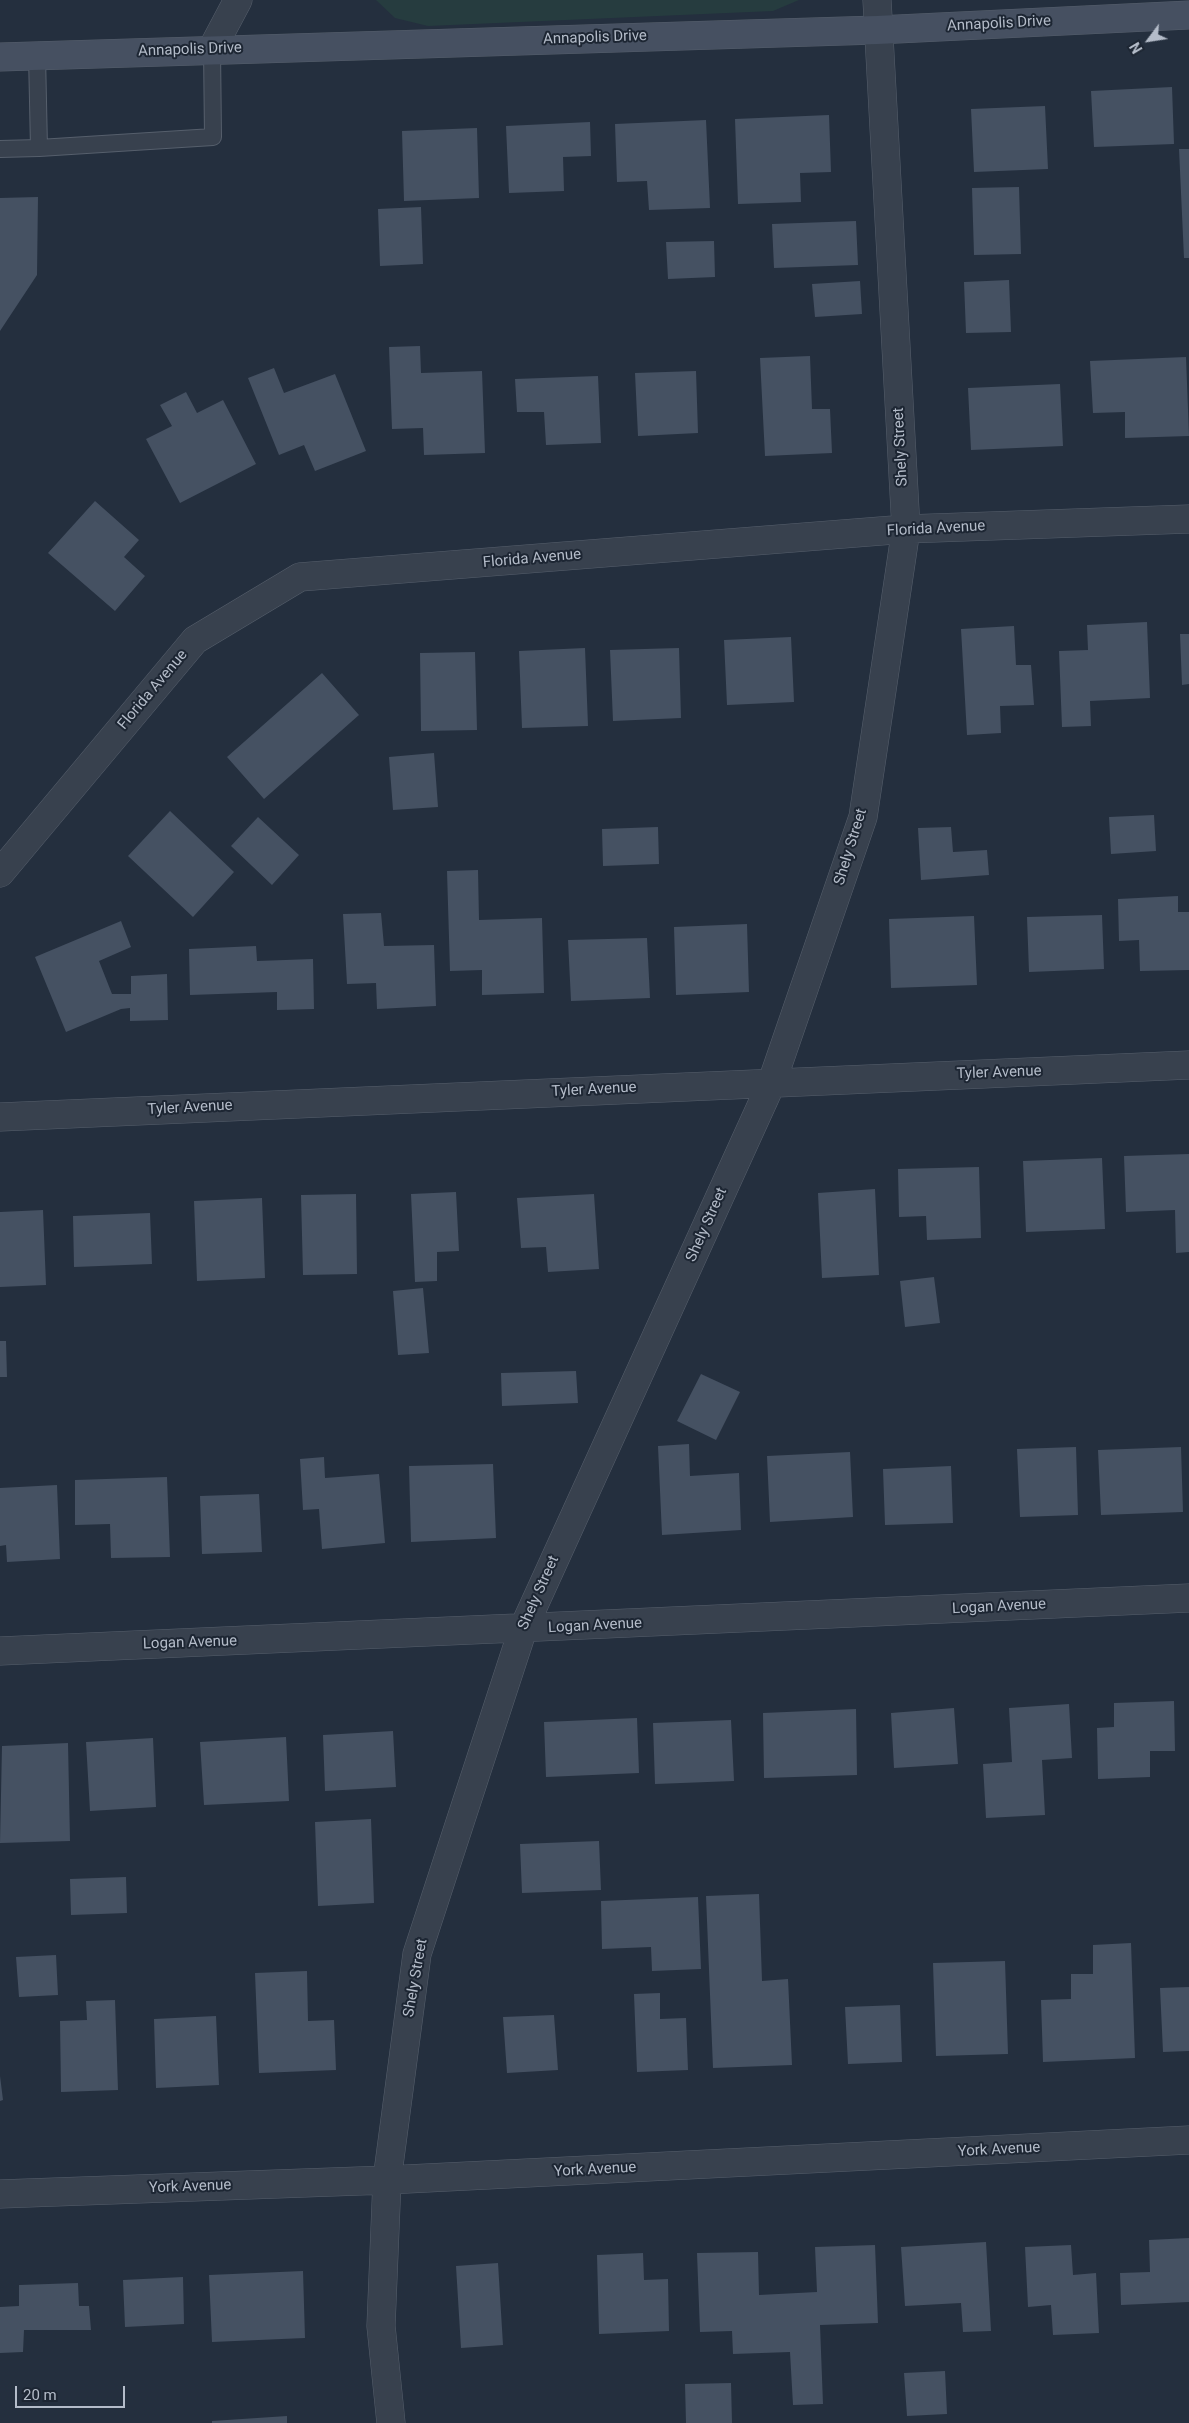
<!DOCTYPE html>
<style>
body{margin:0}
#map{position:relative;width:1189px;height:2423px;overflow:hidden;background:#242f3e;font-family:Roboto,sans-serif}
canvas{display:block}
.north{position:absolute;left:1124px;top:15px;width:50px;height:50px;-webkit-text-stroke:4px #1d2633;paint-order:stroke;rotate:239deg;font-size:14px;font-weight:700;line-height:20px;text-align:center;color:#b4bcc9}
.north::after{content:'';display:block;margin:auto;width:18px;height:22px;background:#b4bcc9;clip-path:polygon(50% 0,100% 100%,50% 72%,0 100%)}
.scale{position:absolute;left:15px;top:2386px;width:110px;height:22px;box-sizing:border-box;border:2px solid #b4bcc9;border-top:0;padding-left:6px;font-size:15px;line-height:18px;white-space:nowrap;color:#b4bcc9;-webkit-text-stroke:4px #1d2633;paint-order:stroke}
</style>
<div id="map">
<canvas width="1189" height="2423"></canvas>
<div class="north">N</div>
<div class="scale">20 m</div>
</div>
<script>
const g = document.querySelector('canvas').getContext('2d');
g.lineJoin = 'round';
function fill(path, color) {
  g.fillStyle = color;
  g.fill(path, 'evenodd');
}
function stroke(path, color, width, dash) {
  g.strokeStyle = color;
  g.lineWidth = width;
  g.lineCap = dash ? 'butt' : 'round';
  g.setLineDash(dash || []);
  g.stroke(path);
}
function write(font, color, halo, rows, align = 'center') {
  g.font = font + ' Roboto,sans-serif';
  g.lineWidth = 4;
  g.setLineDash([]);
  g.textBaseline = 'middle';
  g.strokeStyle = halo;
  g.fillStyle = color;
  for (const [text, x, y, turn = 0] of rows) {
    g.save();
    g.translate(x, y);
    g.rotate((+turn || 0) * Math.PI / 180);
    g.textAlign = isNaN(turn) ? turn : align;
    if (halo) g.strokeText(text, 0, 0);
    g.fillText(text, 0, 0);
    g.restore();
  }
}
const green = new Path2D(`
 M 376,0 L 799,0 L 773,11 L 428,26 L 395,18 Z`);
const building = new Path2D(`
 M 1172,87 L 1174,144 L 1094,147 L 1091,91 Z
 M 1045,106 L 1048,169 L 974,172 L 971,109 Z
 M 829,115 L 831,172 L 800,173 L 801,202 L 738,204 L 735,119 Z
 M 706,120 L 710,208 L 649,210 L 647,181 L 617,182 L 615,124 Z
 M 590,122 L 591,156 L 563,157 L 564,191 L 509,193 L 506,126 Z
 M 477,128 L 479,198 L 404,201 L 402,131 Z
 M 1179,149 L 1189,149 L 1189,258 L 1184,258 Z
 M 1019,187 L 1021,254 L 974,255 L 972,188 Z
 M 38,197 L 37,275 L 0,331 L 0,198 Z
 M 421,207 L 423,264 L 380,266 L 378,209 Z
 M 856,221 L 858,265 L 774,268 L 772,224 Z
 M 714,241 L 715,277 L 668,279 L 666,242 Z
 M 1009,280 L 1011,332 L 966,333 L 964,282 Z
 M 860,281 L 862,314 L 815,317 L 812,284 Z
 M 420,346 L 421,373 L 482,371 L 485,453 L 424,455 L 423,428 L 392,429 L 389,347 Z
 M 810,356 L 812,409 L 830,409 L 832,453 L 765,456 L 760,358 Z
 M 1186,357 L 1189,436 L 1125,438 L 1125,412 L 1093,413 L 1090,361 Z
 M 274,368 L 284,393 L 335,374 L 366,451 L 315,471 L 304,445 L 279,455 L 248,378 Z
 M 696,371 L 698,433 L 638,436 L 635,373 Z
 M 598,376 L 601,443 L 546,445 L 544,412 L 517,412 L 515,379 Z
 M 1060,384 L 1063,446 L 971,450 L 968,388 Z
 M 186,392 L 197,413 L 223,400 L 256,464 L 180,503 L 146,439 L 172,426 L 160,405 Z
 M 95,501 L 139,540 L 124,557 L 145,576 L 115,611 L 48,553 Z
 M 1147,622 L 1150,698 L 1090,701 L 1091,726 L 1062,727 L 1059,651 L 1088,650 L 1087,625 Z
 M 1014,626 L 1016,665 L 1031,665 L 1034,705 L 1000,706 L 1001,733 L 967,735 L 961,629 Z
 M 1180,634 L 1189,634 L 1189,684 L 1182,685 Z
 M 791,637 L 794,702 L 727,705 L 724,640 Z
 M 585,648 L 588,726 L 522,728 L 519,651 Z
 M 679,648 L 681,718 L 613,721 L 610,650 Z
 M 475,652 L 477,730 L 421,731 L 420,653 Z
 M 322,673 L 359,715 L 264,799 L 227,757 Z
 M 434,753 L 438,807 L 393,810 L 389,757 Z
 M 170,811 L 234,872 L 193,917 L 128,856 Z
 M 1154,815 L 1156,851 L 1111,854 L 1109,817 Z
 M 258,817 L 299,855 L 272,885 L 231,846 Z
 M 658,827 L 659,864 L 603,866 L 602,829 Z
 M 951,827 L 953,852 L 987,850 L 989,875 L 921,880 L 918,828 Z
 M 478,870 L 479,920 L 542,918 L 544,993 L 482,995 L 482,970 L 450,971 L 447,871 Z
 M 1178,896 L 1178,912 L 1189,912 L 1189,970 L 1140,971 L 1139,940 L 1119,941 L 1118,899 Z
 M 381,913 L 384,946 L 434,945 L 436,1006 L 377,1009 L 376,983 L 347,984 L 343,914 Z
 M 1102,915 L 1104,969 L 1029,972 L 1027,917 Z
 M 974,916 L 977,985 L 891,988 L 889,919 Z
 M 121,921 L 131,947 L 99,961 L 112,994 L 131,994 L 131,976 L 167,974 L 168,1020 L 130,1021 L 130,1008 L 121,1009 L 66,1032 L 35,957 Z
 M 747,924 L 749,992 L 676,995 L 674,927 Z
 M 647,938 L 650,998 L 571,1001 L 568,940 Z
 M 256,946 L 257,961 L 313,959 L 314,1009 L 277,1010 L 277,992 L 190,995 L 189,949 Z
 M 1189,1154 L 1189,1252 L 1176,1253 L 1175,1210 L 1126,1212 L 1124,1156 Z
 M 1102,1158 L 1105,1229 L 1026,1232 L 1023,1161 Z
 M 979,1167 L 981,1238 L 927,1240 L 926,1216 L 899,1217 L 898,1169 Z
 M 875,1189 L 879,1275 L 822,1278 L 818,1193 Z
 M 456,1192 L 459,1251 L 437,1252 L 437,1281 L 415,1282 L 411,1194 Z
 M 356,1194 L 357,1274 L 303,1275 L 301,1195 Z
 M 594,1194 L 599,1269 L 548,1272 L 546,1247 L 521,1248 L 517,1198 Z
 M 262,1198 L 265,1278 L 197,1281 L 194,1201 Z
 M 43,1210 L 46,1285 L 0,1287 L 0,1212 Z
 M 150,1213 L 152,1264 L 74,1267 L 73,1216 Z
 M 934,1277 L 940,1323 L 905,1327 L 900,1281 Z
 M 423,1288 L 429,1353 L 398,1355 L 393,1291 Z
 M 0,1341 L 6,1341 L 7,1377 L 0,1377 Z
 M 576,1371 L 578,1403 L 502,1406 L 501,1373 Z
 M 701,1374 L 740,1392 L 716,1440 L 677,1421 Z
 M 689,1444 L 690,1476 L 739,1473 L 741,1530 L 662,1535 L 658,1446 Z
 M 1076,1447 L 1078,1515 L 1020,1517 L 1017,1449 Z
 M 1181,1447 L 1183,1512 L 1101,1515 L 1098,1450 Z
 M 850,1452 L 853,1517 L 770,1522 L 767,1456 Z
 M 324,1457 L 325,1478 L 379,1474 L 385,1543 L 322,1549 L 319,1509 L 303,1510 L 300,1459 Z
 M 493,1464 L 496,1538 L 411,1542 L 409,1466 Z
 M 951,1466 L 953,1523 L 885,1525 L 883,1469 Z
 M 167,1477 L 170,1557 L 111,1558 L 110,1524 L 75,1525 L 75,1480 Z
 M 57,1485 L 60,1559 L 7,1562 L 6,1545 L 0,1546 L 0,1488 Z
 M 259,1494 L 262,1552 L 202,1554 L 200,1496 Z
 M 1174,1701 L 1175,1751 L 1150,1751 L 1150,1777 L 1098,1779 L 1097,1728 L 1114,1727 L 1114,1703 Z
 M 1069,1704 L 1072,1758 L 1042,1760 L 1045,1815 L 986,1818 L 983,1764 L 1012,1762 L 1009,1708 Z
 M 954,1708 L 958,1764 L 894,1768 L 891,1713 Z
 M 856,1709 L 857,1775 L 764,1778 L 763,1713 Z
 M 637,1718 L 639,1773 L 546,1777 L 544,1722 Z
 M 731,1720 L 734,1781 L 655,1784 L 653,1723 Z
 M 393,1731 L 396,1787 L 325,1791 L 323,1735 Z
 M 286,1737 L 289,1801 L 204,1805 L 200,1742 Z
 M 153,1738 L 156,1807 L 90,1811 L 86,1742 Z
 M 68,1743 L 70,1841 L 0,1843 L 2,1746 Z
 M 371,1819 L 374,1903 L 318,1906 L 315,1822 Z
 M 599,1841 L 601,1890 L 522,1893 L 520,1844 Z
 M 126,1877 L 127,1913 L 71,1915 L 70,1879 Z
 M 759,1894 L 762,1981 L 788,1979 L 792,2065 L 713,2068 L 706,1896 Z
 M 698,1897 L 701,1969 L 652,1971 L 651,1947 L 602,1949 L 601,1901 Z
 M 1131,1943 L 1135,2058 L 1043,2062 L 1041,2000 L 1071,1999 L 1071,1974 L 1093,1974 L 1093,1945 Z
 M 56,1955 L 58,1995 L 19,1997 L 16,1957 Z
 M 1005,1961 L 1008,2054 L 936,2056 L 933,1963 Z
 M 307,1971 L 308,2021 L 334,2020 L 336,2070 L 259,2073 L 255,1973 Z
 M 1189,1987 L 1189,2051 L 1163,2052 L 1160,1988 Z
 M 660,1993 L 660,2019 L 686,2018 L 688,2070 L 637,2072 L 634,1994 Z
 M 115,2000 L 118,2090 L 61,2092 L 60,2021 L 87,2020 L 86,2001 Z
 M 900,2005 L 902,2062 L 848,2064 L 845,2007 Z
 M 554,2015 L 558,2070 L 507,2073 L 503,2017 Z
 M 216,2016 L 219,2085 L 156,2088 L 154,2019 Z
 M 0,2076 L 3,2100 L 0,2101 Z
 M 1189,2238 L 1189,2302 L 1121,2305 L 1120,2273 L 1150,2272 L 1149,2240 Z
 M 986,2242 L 991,2331 L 963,2332 L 961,2303 L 905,2306 L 901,2247 Z
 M 875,2245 L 878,2323 L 820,2325 L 823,2404 L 793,2405 L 790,2352 L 733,2354 L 732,2331 L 700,2332 L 697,2253 L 758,2252 L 759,2295 L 817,2292 L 815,2247 Z
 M 1071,2245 L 1073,2275 L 1096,2273 L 1099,2333 L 1053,2335 L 1051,2305 L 1028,2307 L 1025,2247 Z
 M 643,2253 L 644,2280 L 668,2279 L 669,2331 L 599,2334 L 597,2255 Z
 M 498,2263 L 503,2345 L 461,2348 L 456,2266 Z
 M 303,2271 L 305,2338 L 212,2342 L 209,2275 Z
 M 183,2277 L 184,2324 L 125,2327 L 123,2280 Z
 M 78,2283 L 79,2306 L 89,2306 L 91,2330 L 24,2330 L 23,2352 L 0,2353 L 0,2307 L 19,2306 L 19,2285 Z
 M 945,2371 L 947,2414 L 907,2416 L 904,2373 Z
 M 731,2383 L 732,2423 L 686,2423 L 685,2384 Z
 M 287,2416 L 287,2423 L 212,2423 L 212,2421 Z`);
const lane = new Path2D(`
 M 39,148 L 213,137 L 212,49
 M 0,149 L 39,148 L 37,55`);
const street = new Path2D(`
 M 212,49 L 238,0
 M 0,873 L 195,640 L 300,577 L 906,529 L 1189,519
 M 0,1117 L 1189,1065
 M 0,1651 L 1189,1598
 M 0,2194 L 387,2180 L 1189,2140
 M 391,2423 L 381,2326 L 387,2180 L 417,1954 L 523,1629 L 772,1082 L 863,817 L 906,529 L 877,0`);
const secondary = new Path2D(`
 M 0,57 L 877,30 L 1189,15`);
const streetNames = [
 ["Annapolis Drive",999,24,-3],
 ["Annapolis Drive",595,38,-2],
 ["Annapolis Drive",190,50,-2],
 ["Shely Street",901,447,-93],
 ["Florida Avenue",936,529,-3],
 ["Florida Avenue",532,559,-5],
 ["Florida Avenue",153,690,-50],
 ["Shely Street",851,847,-73],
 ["Tyler Avenue",999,1073,-2],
 ["Tyler Avenue",594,1090,-3],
 ["Tyler Avenue",190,1108,-3],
 ["Shely Street",707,1225,-66],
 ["Shely Street",539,1593,-66],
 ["Logan Avenue",999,1607,-3],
 ["Logan Avenue",595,1626,-3],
 ["Logan Avenue",190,1643,-2],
 ["Shely Street",416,1978,-80],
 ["York Avenue",999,2150,-3],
 ["York Avenue",595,2170,-3],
 ["York Avenue",190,2187,-2]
];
fill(green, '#263c3f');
fill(building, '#455162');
stroke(lane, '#565f6c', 18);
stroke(street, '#565f6c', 29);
stroke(secondary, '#565f6c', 29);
stroke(lane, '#38414e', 16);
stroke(street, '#38414e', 28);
stroke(secondary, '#465061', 28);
write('15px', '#b4bcc9', '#1d2633', streetNames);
</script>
